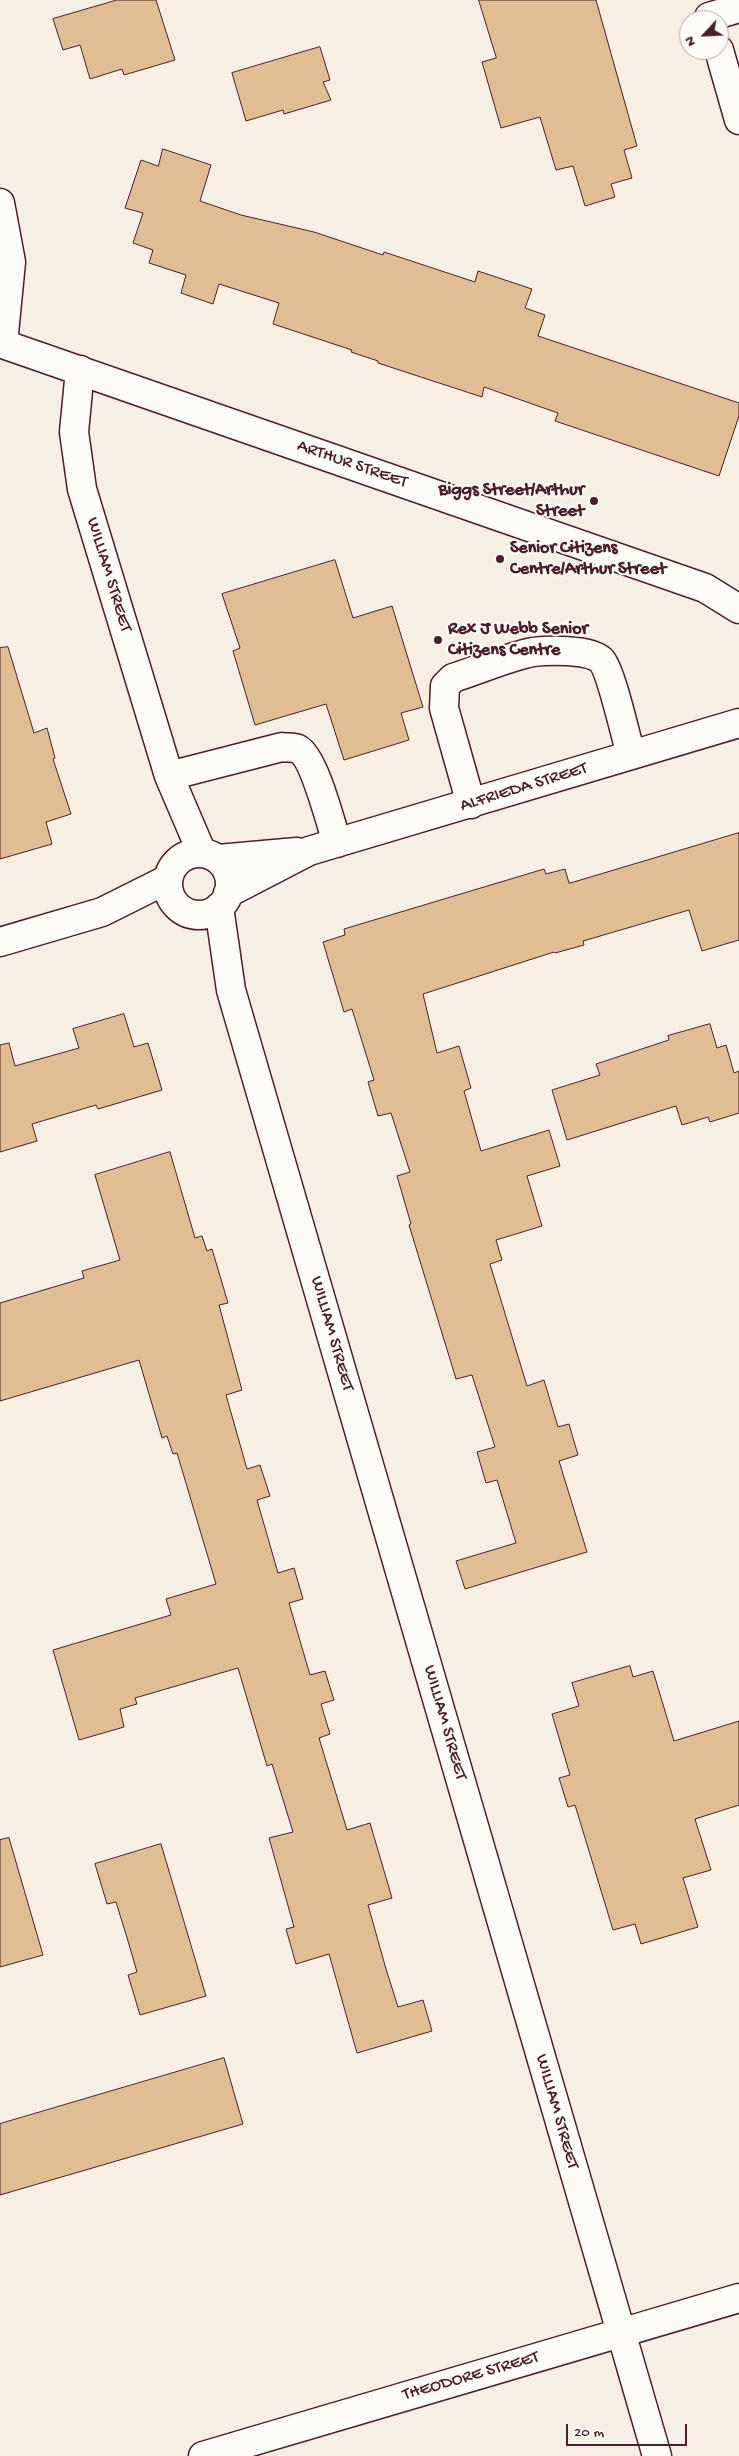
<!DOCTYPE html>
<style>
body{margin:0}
#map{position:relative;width:739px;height:2456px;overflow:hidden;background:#f7efe3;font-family:"Gochi Hand",sans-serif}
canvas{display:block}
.north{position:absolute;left:679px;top:10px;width:50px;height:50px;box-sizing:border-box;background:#fdfcf7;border:1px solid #b5a4a5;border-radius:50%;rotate:245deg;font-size:14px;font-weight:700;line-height:20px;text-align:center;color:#4a1f2b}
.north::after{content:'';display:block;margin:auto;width:18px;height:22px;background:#4a1f2b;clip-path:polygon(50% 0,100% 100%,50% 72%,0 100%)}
.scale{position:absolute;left:566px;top:2424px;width:121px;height:22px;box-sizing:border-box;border:2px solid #4a1f2b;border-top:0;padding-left:6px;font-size:15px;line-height:18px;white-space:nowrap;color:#4a1f2b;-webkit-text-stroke:4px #fdfcf7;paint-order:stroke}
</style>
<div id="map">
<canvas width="739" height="2456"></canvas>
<div class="north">N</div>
<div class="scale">20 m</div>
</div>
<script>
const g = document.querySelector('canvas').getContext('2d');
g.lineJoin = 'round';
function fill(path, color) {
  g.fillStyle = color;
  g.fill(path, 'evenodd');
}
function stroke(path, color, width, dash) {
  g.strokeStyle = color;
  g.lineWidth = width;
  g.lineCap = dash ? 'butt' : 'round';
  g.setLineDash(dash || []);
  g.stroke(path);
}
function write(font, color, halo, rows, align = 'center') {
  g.font = font + ' "Gochi Hand",sans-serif';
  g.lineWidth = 4;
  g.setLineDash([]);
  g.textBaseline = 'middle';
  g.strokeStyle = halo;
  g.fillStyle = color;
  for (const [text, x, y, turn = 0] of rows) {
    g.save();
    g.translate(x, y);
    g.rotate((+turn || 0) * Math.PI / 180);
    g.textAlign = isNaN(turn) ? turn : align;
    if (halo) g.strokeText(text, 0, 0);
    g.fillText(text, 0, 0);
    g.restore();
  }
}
const building = new Path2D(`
 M 117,0 L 156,0 L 175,60 L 124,75 L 122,69 L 90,79 L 80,45 L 63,50 L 53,19 Z
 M 479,0 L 596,0 L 637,146 L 624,150 L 632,178 L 611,184 L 615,197 L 585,206 L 573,166 L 556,170 L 540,117 L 501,128 L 482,62 L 496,58 Z
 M 320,47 L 330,80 L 323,82 L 331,100 L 284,114 L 283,110 L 246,121 L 232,73 Z
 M 163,149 L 211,165 L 200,201 L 241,215 L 314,232 L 383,255 L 384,252 L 475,282 L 478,271 L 532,289 L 525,308 L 545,315 L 538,336 L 739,403 L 739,416 L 719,476 L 555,421 L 558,413 L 484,387 L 482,397 L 378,363 L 378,361 L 351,352 L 352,350 L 273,324 L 279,303 L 219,284 L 213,304 L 181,293 L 186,275 L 149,263 L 153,250 L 133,243 L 143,213 L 125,208 L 141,160 L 158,166 Z
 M 335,560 L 353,618 L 392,606 L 423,707 L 401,713 L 409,740 L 344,760 L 326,704 L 255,725 L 233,651 L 240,648 L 222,594 Z
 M 8,647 L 34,733 L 47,728 L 55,758 L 53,759 L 71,814 L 46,822 L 52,844 L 0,859 L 0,648 Z
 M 739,833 L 739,940 L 702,951 L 689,910 L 583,941 L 584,945 L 555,953 L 554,952 L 423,994 L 437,1053 L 459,1046 L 471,1088 L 464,1091 L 481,1151 L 549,1130 L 560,1166 L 527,1176 L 542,1226 L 496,1240 L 502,1260 L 490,1264 L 527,1386 L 544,1380 L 558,1427 L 569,1424 L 578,1455 L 559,1461 L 587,1552 L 465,1589 L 456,1561 L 516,1543 L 497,1480 L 486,1483 L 477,1452 L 495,1447 L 472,1375 L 456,1379 L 409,1225 L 411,1224 L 397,1176 L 410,1172 L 391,1113 L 378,1116 L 368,1082 L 374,1080 L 352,1009 L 344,1012 L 323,942 L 345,935 L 344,929 L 544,869 L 546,874 L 565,869 L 569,883 Z
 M 124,1014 L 134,1047 L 148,1043 L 162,1090 L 98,1109 L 96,1105 L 32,1124 L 37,1141 L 0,1152 L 0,1045 L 9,1043 L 15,1066 L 79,1048 L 73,1029 Z
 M 710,1024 L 717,1048 L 726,1045 L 734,1073 L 739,1071 L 739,1113 L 710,1122 L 708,1117 L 682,1125 L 676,1106 L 567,1140 L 552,1090 L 600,1075 L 596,1064 L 669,1040 L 668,1036 Z
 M 170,1152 L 195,1238 L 202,1236 L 207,1251 L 212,1249 L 228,1303 L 219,1305 L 242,1390 L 226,1395 L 247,1469 L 260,1465 L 270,1496 L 257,1500 L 278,1573 L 294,1568 L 303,1599 L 289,1603 L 310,1675 L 325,1671 L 334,1700 L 321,1704 L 330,1734 L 319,1738 L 347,1830 L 370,1823 L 392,1898 L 368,1905 L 386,1969 L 398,2007 L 423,2000 L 432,2031 L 357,2053 L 329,1954 L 296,1964 L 286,1929 L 294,1927 L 269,1838 L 293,1832 L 272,1764 L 267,1766 L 238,1668 L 135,1698 L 137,1704 L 120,1709 L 124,1727 L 79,1740 L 53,1650 L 171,1615 L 166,1599 L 216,1584 L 177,1453 L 173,1454 L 167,1436 L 162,1438 L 139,1360 L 0,1401 L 0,1303 L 84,1278 L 82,1271 L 120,1260 L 95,1175 Z
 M 630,1666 L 633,1677 L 653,1671 L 674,1741 L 739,1721 L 739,1805 L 695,1819 L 711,1870 L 683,1878 L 698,1927 L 641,1944 L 635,1924 L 613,1930 L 575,1805 L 568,1807 L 559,1778 L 570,1775 L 552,1714 L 579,1706 L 572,1683 Z
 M 9,1838 L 43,1955 L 0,1967 L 0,1840 Z
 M 161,1844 L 206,1996 L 140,2015 L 128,1975 L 137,1972 L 128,1941 L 116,1902 L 107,1904 L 95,1864 Z
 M 224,2058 L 243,2124 L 0,2195 L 0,2124 Z`);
const minor = new Path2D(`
 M 709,17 L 739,8
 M 719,50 L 739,120
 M 0,203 L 11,262 L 3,344
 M 0,343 L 705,588 L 739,609
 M 80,370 L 74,432 L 82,489 L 169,776 L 202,853
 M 169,776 L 282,747 C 286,748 294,747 298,749 C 314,757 331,824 337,843
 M 471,804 L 444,708 L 445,686 L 453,678 C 479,670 507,657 533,652 C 548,650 590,649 601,660 C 611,670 626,738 631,755
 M168 884a31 31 0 1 1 62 0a31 31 0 1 1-62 0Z
 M 218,859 L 297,852
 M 228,893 L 309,851 L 739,723
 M 219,907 L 231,990 L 657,2456
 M 0,942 L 102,912 L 168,879
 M 203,2456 L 739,2298`);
const markers = [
 [594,501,5,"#4a1f2b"],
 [500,559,5,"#4a1f2b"],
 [438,640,5,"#4a1f2b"]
];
const streetNames = [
 ["ARTHUR STREET",352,465,19],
 ["WILLIAM STREET",108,575,73],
 ["ALFRIEDA STREET",524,788,-17],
 ["WILLIAM STREET",331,1334,74],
 ["WILLIAM STREET",444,1723,74],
 ["WILLIAM STREET",556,2112,74],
 ["THEODORE STREET",471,2377,-16]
];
const poiNames = [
 ["Biggs Street/Arthur",584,491,"right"],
 ["Street",584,512,"right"],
 ["Senior Citizens",510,549],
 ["Centre/Arthur Street",510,570],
 ["Rex J Webb Senior",448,630],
 ["Citizens Centre",448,651]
];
fill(building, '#e0bd92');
stroke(building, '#4a1f2b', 1);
stroke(minor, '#4a1f2b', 31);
stroke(minor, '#fdfcf7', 28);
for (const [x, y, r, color] of markers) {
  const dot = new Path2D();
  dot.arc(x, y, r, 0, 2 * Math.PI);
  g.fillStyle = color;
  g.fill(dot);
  stroke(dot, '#fdfcf7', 2);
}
write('18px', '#4a1f2b', '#fdfcf7', streetNames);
write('bold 18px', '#4a1f2b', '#fdfcf7', poiNames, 'left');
</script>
